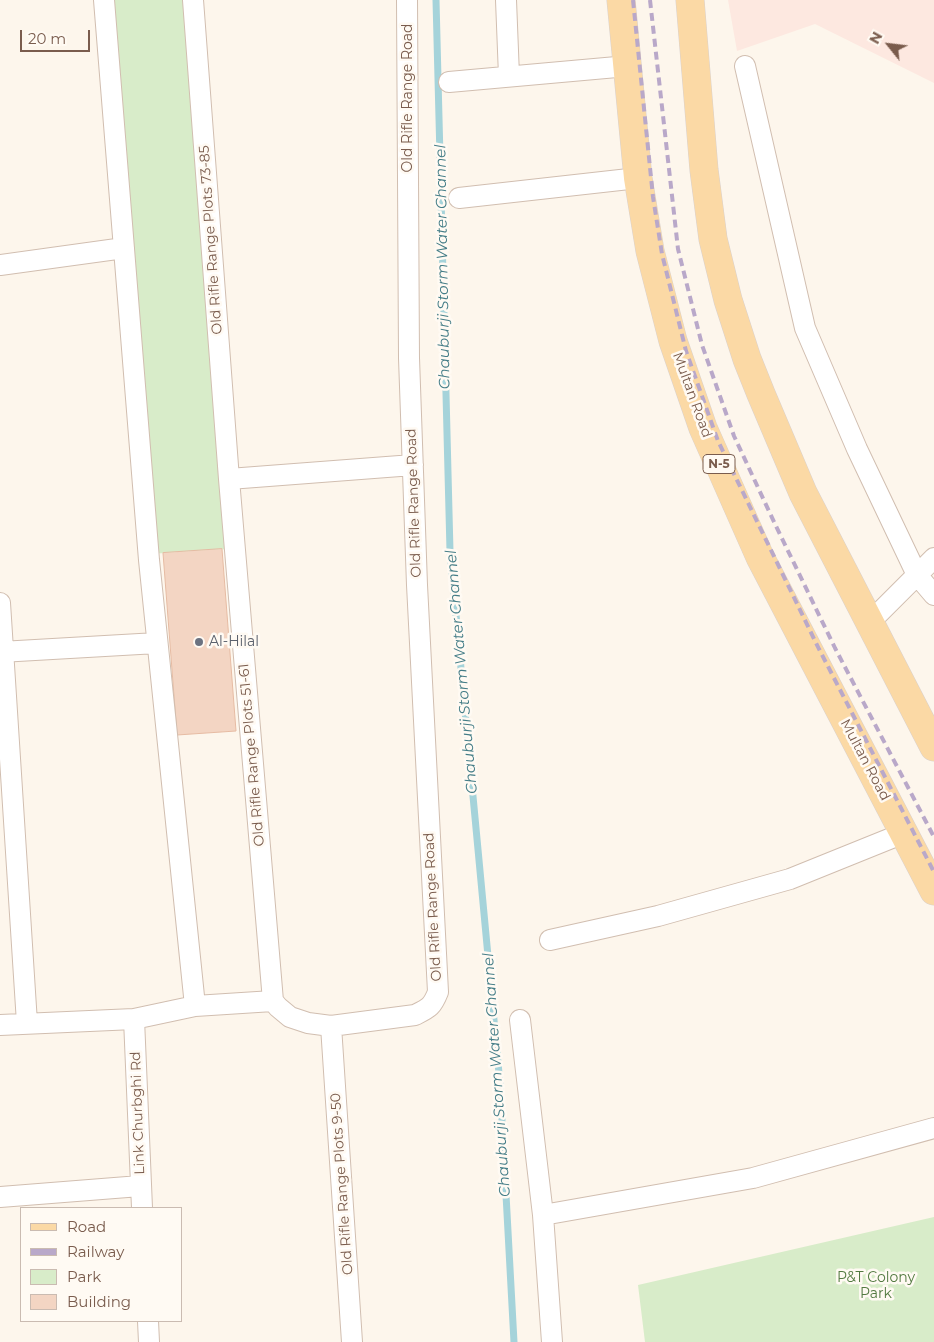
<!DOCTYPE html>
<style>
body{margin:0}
#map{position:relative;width:934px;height:1342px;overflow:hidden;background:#fdf6ec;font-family:Montserrat,sans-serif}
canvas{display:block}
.legend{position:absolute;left:20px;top:1207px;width:162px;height:115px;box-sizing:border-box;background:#fffaf3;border:1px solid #cabbb1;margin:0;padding:6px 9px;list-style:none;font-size:15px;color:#7a5c4d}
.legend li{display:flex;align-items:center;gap:10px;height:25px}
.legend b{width:25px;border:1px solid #cabbb1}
.north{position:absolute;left:864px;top:20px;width:50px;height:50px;-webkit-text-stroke:4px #fffaf3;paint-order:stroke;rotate:299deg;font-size:14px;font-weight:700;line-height:20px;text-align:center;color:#7a5c4d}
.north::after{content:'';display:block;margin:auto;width:18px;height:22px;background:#7a5c4d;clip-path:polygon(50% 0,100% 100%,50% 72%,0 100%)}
.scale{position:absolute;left:20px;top:30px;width:70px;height:22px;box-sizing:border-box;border:2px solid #7a5c4d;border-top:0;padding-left:6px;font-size:15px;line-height:18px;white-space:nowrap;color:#7a5c4d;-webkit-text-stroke:4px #fffaf3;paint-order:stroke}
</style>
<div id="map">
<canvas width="934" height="1342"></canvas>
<ul class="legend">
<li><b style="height:6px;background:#fbd9a5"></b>Road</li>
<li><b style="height:6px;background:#b9a8c9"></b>Railway</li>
<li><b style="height:14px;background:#d8ecc9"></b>Park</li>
<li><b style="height:14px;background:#f3d5c3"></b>Building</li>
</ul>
<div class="north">N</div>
<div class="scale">20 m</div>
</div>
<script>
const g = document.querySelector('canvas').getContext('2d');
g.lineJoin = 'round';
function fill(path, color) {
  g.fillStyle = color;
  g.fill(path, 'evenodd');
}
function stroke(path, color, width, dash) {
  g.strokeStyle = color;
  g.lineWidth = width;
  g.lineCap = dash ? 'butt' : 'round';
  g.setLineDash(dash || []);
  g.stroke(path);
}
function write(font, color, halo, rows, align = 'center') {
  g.font = font + ' Montserrat,sans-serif';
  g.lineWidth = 5;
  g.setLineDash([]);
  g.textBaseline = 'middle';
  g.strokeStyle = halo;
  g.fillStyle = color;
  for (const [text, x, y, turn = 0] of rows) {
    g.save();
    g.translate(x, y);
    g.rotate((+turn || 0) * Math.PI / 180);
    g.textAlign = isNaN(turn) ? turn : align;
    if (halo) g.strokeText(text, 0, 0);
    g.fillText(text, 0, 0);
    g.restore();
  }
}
const commercial = new Path2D(`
 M 728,0 L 934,0 L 934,83 L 815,24 L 737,51 Z`);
const green = new Path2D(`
 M 102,0 L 192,0 L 229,549 L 149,554 Z
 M 934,1217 L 934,1342 L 645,1342 L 638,1285 Z`);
const stream = new Path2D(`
 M 436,0 L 450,551 L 500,1084 L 514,1342`);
const building = new Path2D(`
 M 222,549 L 236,731 L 177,735 L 163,553 Z`);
const street = new Path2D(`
 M 104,0 L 149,560 L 195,1006
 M 193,0 L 229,479 L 273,1001
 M 506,0 L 509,76
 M 745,66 L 805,328 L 857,449 L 917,575 L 934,595
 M 449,82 L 628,66
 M 459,198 L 638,178
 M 0,265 L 124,248
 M 229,479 L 413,465
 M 0,603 L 27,1023
 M 870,622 L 934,558
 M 0,652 L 157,643
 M 550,940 L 658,916 L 790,879 L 904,833
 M 273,1001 L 278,1007 L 290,1017 L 308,1023 L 331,1026 L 415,1015 C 429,1008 432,1007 438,992 L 417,585 L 409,358 L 407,0
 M 134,1019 L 142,1208
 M 520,1020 L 543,1215 L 552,1342
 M 0,1025 L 134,1019 L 195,1006 L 273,1001
 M 331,1026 L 352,1342
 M 0,1197 L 140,1186
 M 543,1215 L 753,1178 L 934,1128
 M 148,1321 L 149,1342`);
const primary = new Path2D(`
 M 621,0 L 638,178 L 650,251 L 673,341 L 703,428 L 760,557 L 934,891
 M 690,0 L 704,170 L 713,239 L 728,300 L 747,359 L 761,394 L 803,493 L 934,747`);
const rail = new Path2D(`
 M 633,0 L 653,197 L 662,254 L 686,351 L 718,441 L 819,649 L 934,872
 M 650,0 L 678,249 L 702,345 L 734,436 L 775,524 L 835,648 L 934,837`);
const markers = [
 [199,642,5,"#6b7280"]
];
const shields = [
 [719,464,32]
];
const shieldNames = [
 ["N-5",719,464]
];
const streetNames = [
 ["Old Rifle Range Road",408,98,-90],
 ["Old Rifle Range Plots 73-85",211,240,-94],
 ["Multan Road",692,395,70],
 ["Old Rifle Range Road",414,503,-92],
 ["Old Rifle Range Plots 51-61",252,755,-95],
 ["Multan Road",865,760,62],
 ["Old Rifle Range Road",433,907,-93],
 ["Link Churbghi Rd",138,1113,-92],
 ["Old Rifle Range Plots 9-50",342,1184,-94]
];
const worshipNames = [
 ["Al-Hilal",209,642]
];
const parkNames = [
 ["P&T Colony",876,1278],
 ["Park",876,1294]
];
const waterNames = [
 ["Chauburji Storm Water Channel",443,267,-91],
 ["Chauburji Storm Water Channel",462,672,-95],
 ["Chauburji Storm Water Channel",497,1075,-94]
];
fill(commercial, '#fde8e0');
fill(green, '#d8ecc9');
stroke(stream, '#a5d3da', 7);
fill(building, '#f3d5c3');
stroke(building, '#e6bba3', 1);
stroke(street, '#d1beb0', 22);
stroke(primary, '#dad1cd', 29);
stroke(street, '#fff', 20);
stroke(primary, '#fbd9a5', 28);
stroke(rail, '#b9a8c9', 4, [8, 5]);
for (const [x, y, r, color] of markers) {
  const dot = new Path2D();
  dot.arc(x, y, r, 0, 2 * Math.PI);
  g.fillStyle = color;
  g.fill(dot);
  stroke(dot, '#fffaf3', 2);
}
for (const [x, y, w] of shields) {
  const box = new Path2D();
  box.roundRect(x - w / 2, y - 9.5, w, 19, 4);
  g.fillStyle = '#fffaf3';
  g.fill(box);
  stroke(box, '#7a5c4d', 1);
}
write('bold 12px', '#7a5c4d', null, shieldNames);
write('14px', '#7a5c4d', '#fffaf3', streetNames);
write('14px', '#5b616d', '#fffaf3', worshipNames, 'left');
write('14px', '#537a41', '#fffaf3', parkNames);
write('italic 15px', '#437c86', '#fffaf3', waterNames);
</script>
